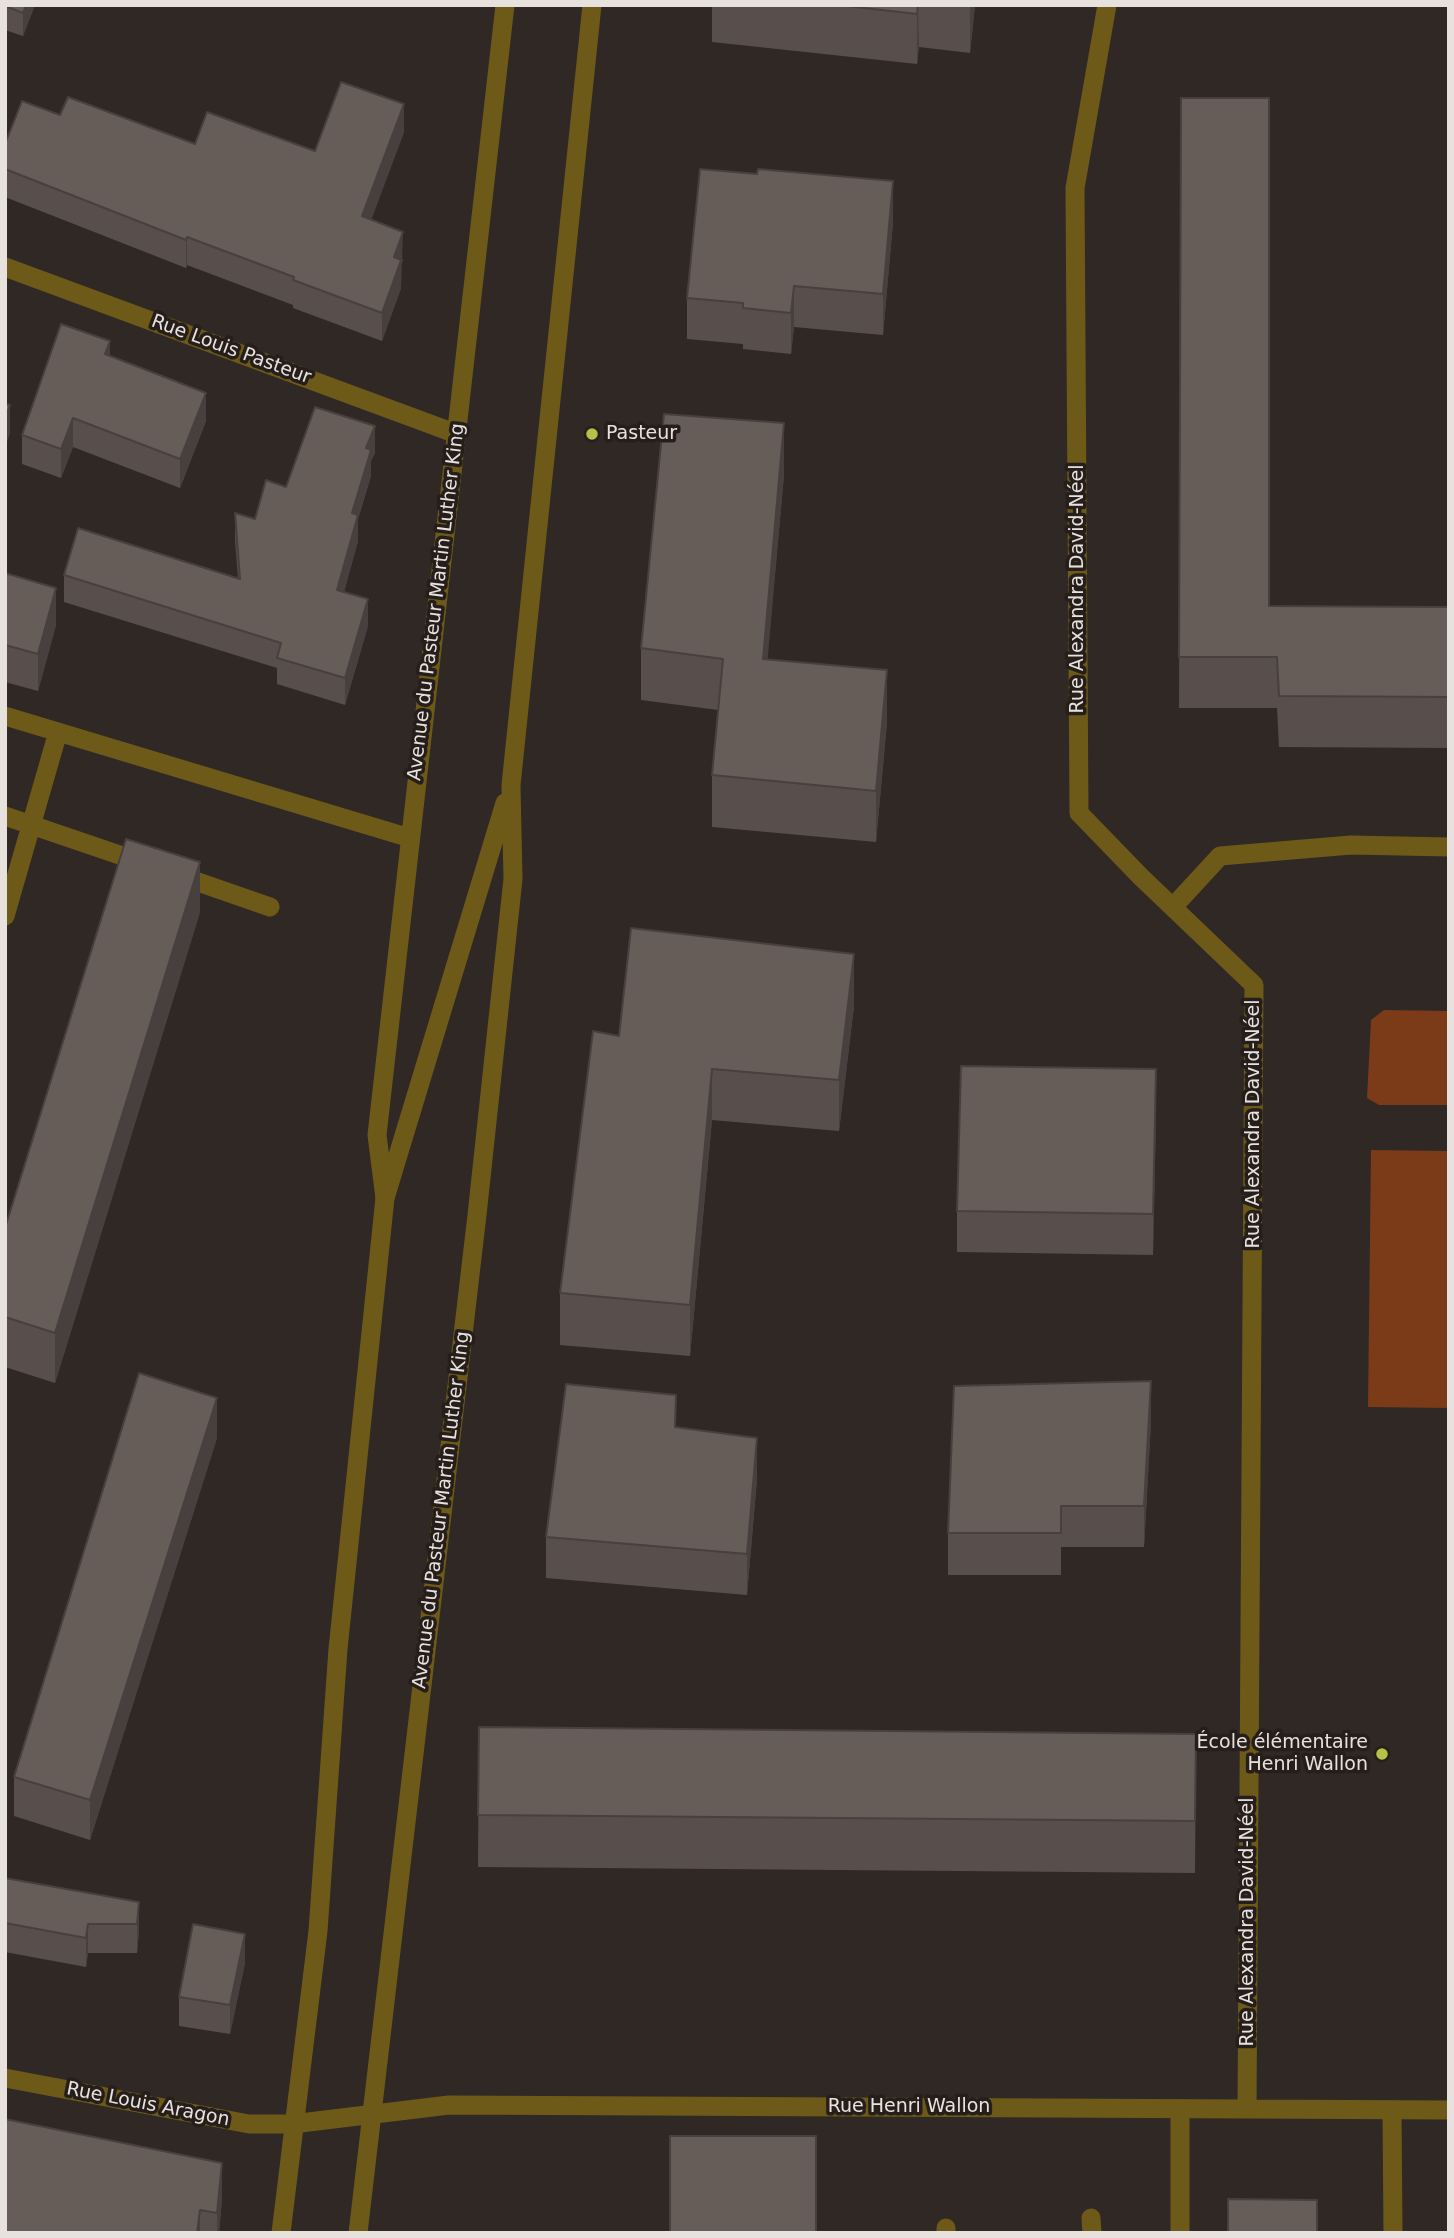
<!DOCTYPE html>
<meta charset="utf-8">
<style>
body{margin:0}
#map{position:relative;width:1454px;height:2238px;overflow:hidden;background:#302824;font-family:"DejaVu Sans",sans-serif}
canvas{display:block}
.frame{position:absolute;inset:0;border:7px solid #e8e2df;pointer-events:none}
</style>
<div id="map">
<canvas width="1454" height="2238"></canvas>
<div class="frame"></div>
</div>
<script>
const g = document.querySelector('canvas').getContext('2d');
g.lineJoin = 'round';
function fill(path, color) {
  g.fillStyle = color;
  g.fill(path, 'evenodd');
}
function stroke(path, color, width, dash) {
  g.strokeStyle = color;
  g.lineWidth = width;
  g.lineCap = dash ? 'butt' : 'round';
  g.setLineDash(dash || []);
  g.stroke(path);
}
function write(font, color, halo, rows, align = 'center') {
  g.font = font + ' "DejaVu Sans",sans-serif';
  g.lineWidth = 7;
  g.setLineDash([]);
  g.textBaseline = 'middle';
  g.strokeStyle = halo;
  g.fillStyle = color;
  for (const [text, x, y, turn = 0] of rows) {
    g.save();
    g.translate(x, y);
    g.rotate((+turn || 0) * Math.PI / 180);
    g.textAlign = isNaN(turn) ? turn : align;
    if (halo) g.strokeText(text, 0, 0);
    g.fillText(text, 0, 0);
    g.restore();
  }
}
const green = new Path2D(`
 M 1384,1010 L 1449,1011 L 1449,1105 L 1379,1105 L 1367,1098 L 1371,1020 Z
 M 1371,1150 L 1449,1151 L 1449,1408 L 1368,1407 Z`);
const service = new Path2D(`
 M 1173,907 L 1220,856 L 1351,845 L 1449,847
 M 1392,2110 L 1393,2233
 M 1091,2218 L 1092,2233
 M 946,2233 L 946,2228
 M 1180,2233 L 1180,2109`);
const minor = new Path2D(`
 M 1107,5 L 1075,188 L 1079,813 L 1141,877 L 1254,985 L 1247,2109
 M 5,267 L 457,434
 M 5,716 L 410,838
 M 5,816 L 143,863
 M 175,874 L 270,907
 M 5,916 L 58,732
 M 385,1198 L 377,1135 L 505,5
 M 5,2078 L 249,2124 L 292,2124 L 449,2105 L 1449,2110`);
const tertiary = new Path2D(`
 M 281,2233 L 318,1931 L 338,1649 L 385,1198 L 505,803
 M 358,2233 L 477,1215 L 513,879 L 511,785 L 592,5`);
const wall = new Path2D(`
 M 5,5 L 35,5 L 23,36 L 5,30 Z
 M 712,5 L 975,5 L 970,53 L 919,47 L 917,64 L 712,42 Z
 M 1181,98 L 1269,606 L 1449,607 L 1449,748 L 1279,747 L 1277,708 L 1179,708 Z
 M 60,115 L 195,144 L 315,151 L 404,132 L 371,220 L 403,260 L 401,265 L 401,288 L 382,341 L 293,308 L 293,305 L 187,265 L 186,268 L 5,197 L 5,144 Z
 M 893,222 L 883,335 L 794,327 L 791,354 L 743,349 L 743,344 L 687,339 L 687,298 Z
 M 110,356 L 206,421 L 180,488 L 73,447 L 61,478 L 22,464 L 22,435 Z
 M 375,453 L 371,461 L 371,476 L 358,519 L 358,541 L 344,592 L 368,626 L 345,705 L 277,684 L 277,668 L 64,602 L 64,575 L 238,578 L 235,540 L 235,513 L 255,519 L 286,487 Z
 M 784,475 L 767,660 L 887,722 L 876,842 L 712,827 L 712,775 L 718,710 L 641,700 L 641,648 Z
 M 5,573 L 56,625 L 38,691 L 5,682 Z
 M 200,912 L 55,1383 L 5,1367 L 5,1228 Z
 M 854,1006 L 839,1131 L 712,1120 L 690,1356 L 560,1345 L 560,1293 L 619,1036 Z
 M 1156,1110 L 1153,1255 L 957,1252 L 957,1211 Z
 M 1151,1422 L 1144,1547 L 1061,1547 L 1061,1575 L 948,1575 L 948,1533 Z
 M 676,1428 L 757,1479 L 747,1595 L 546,1578 L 546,1537 Z
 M 217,1438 L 90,1840 L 14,1816 L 14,1777 Z
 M 479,1727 L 1196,1734 L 1195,1873 L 478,1867 Z
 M 5,1878 L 139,1902 L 139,1931 L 137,1953 L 88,1953 L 86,1967 L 5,1952 Z
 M 245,1963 L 230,2034 L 179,2026 L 179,1997 Z
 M 5,2119 L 222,2198 L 219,2233 L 5,2233 Z`);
const shadedWall = new Path2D(`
 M 26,5 L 35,5 L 23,36 L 23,13 Z
 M 918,5 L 919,47 L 917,64 L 917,14 Z
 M 970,5 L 975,5 L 970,53 Z
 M 404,104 L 404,132 L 362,244 L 362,216 Z
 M 893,181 L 893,222 L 883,335 L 883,294 Z
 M 403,232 L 401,288 L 382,341 L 382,313 L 394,257 Z
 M 187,237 L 187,265 L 186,268 L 186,240 Z
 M 794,286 L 794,327 L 791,354 L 791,313 Z
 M 110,341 L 110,370 L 105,354 Z
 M 206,393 L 206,421 L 180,488 L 180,459 Z
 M 10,405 L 10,434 L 5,447 L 5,419 Z
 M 73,418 L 73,447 L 61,478 L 61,449 Z
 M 784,423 L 784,475 L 763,711 L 763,659 Z
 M 375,426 L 375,453 L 371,461 L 371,476 L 358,519 L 358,541 L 337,617 L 337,590 L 352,513 L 366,448 Z
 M 56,588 L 56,625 L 38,691 L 38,654 Z
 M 368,599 L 368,626 L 345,705 L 345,678 Z
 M 887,670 L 887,722 L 876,842 L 876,791 Z
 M 200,862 L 200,912 L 55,1383 L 55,1333 Z
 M 854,954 L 854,1006 L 839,1131 L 839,1080 Z
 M 712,1069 L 712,1120 L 690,1356 L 690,1305 Z
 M 1156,1069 L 1156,1110 L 1153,1255 L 1153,1214 Z
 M 1151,1381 L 1151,1422 L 1144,1547 L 1144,1506 Z
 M 217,1398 L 217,1438 L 90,1840 L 90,1800 Z
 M 757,1438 L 757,1479 L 747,1595 L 747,1554 Z
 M 139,1902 L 139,1931 L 137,1953 L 137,1924 Z
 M 88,1924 L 88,1953 L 86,1967 L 86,1938 Z
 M 245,1934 L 245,1963 L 230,2034 L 230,2005 Z
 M 222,2163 L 222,2198 L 219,2233 L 217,2233 L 217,2213 Z
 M 200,2210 L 200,2233 L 197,2233 Z`);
const building = new Path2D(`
 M 5,5 L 26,5 L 23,13 L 5,6 Z
 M 838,5 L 918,5 L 917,14 Z
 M 341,82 L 404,104 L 362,216 L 403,232 L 394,257 L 401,260 L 382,313 L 293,280 L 294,277 L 187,237 L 186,240 L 5,169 L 5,144 L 22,101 L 60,115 L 68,97 L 195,144 L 207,112 L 315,151 Z
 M 1181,98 L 1269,98 L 1269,606 L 1449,607 L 1449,697 L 1279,696 L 1277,657 L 1179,657 Z
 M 700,169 L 757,174 L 758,169 L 893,181 L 883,294 L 794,286 L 791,313 L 743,308 L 743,303 L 687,298 Z
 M 61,324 L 110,341 L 105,354 L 206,393 L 180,459 L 73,418 L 61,449 L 22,435 Z
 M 5,404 L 10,405 L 5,419 Z
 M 315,407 L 375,426 L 366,448 L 371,450 L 352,513 L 358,515 L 337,590 L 368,599 L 345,678 L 277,658 L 281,643 L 64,575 L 78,528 L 240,579 L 235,513 L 255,519 L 266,480 L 286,487 Z
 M 664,414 L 784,423 L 763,659 L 887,670 L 876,791 L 712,775 L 723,659 L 641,648 Z
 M 5,573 L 56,588 L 38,654 L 5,645 Z
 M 126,839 L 200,862 L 55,1333 L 5,1317 L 5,1228 Z
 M 631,928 L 854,954 L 839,1080 L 712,1069 L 690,1305 L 560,1293 L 593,1031 L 619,1036 Z
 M 961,1066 L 1156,1069 L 1153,1214 L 957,1211 Z
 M 139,1373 L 217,1398 L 90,1800 L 14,1777 Z
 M 1151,1381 L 1144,1506 L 1061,1506 L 1061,1533 L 948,1533 L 954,1386 Z
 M 566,1384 L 676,1395 L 675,1427 L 757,1438 L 747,1554 L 546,1537 Z
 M 479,1727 L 1196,1734 L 1195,1821 L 478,1815 Z
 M 5,1878 L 139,1902 L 137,1924 L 88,1924 L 86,1938 L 5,1923 Z
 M 193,1924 L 245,1934 L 230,2005 L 179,1997 Z
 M 5,2119 L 222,2163 L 217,2213 L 200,2210 L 197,2233 L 5,2232 Z
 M 670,2136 L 816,2136 L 816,2233 L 670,2233 Z
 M 1228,2199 L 1317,2200 L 1317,2233 L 1228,2233 Z`);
const markers = [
 [592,434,7,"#b7c148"],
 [1382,1754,7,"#b7c148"]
];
const streetNames = [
 ["Rue Louis Pasteur",231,350,20],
 ["Rue Alexandra David-Néel",1078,589,-90],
 ["Avenue du Pasteur Martin Luther King",437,602,-83],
 ["Rue Alexandra David-Néel",1254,1124,-90],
 ["Avenue du Pasteur Martin Luther King",442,1510,-83],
 ["Rue Alexandra David-Néel",1248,1922,-90],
 ["Rue Louis Aragon",148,2105,11],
 ["Rue Henri Wallon",909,2107]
];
const poiNames = [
 ["Pasteur",606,434],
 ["École élémentaire",1368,1743,"right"],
 ["Henri Wallon",1368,1765,"right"]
];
fill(green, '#7b3a18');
stroke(service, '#6d5a19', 19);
stroke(minor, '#6d5a19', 19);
stroke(tertiary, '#6d5a19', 19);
fill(wall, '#584f4c');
fill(shadedWall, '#47403e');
fill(building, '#665c58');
stroke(building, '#47403e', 2);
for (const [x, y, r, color] of markers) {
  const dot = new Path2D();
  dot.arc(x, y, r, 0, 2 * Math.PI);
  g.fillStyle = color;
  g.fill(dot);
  stroke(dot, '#261e1a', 2.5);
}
write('19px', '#e8e2df', '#261e1a', streetNames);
write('19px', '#e8e2df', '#261e1a', poiNames, 'left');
</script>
